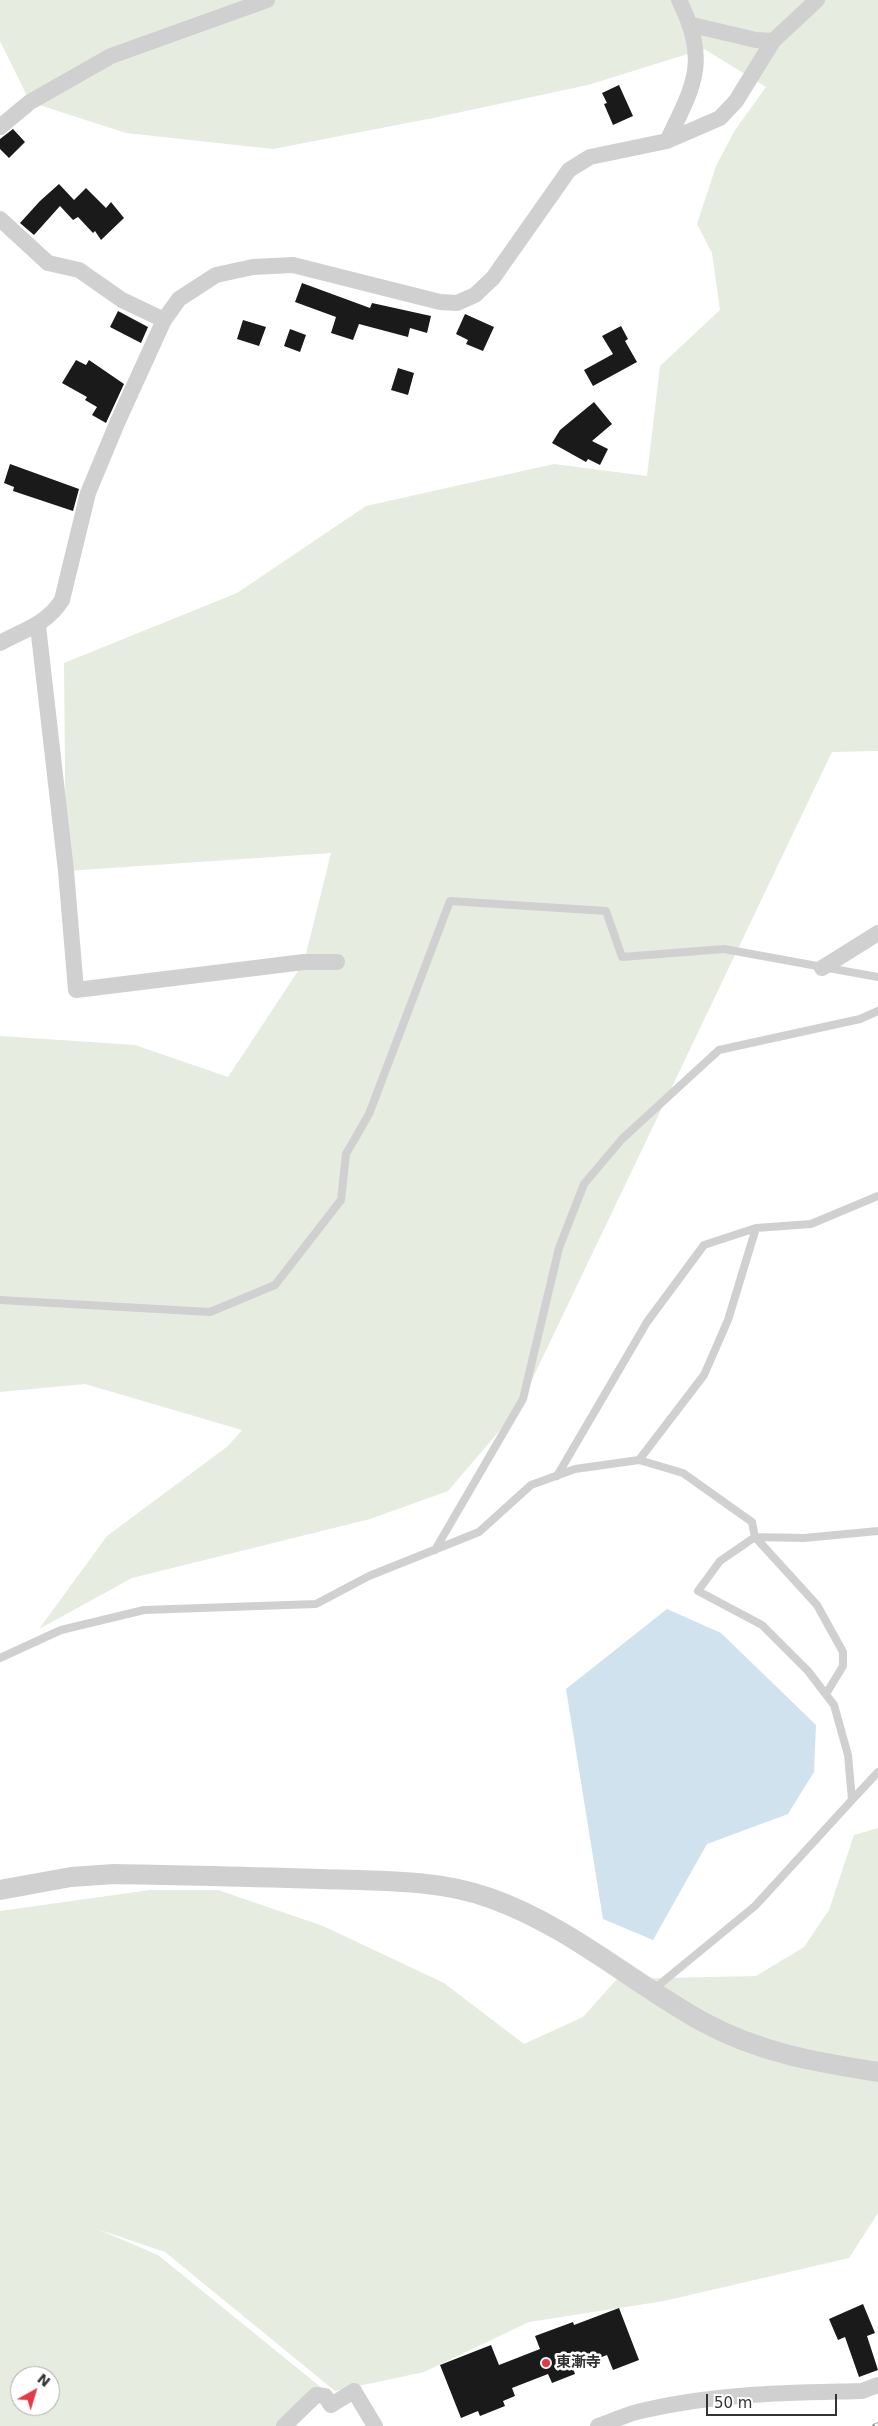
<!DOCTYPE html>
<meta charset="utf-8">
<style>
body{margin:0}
#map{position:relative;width:878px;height:2426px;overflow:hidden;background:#fff;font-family:"DejaVu Sans",sans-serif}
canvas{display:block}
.north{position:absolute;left:10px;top:2366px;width:50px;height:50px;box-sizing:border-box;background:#fff;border:1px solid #adadad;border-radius:50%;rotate:39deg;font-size:14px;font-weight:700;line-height:20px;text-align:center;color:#333}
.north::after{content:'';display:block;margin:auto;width:18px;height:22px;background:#e63946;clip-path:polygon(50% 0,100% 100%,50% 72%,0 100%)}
.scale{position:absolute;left:706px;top:2394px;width:131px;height:22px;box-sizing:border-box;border:2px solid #333;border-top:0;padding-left:6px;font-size:15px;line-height:18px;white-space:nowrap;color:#333;-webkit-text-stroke:4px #fff;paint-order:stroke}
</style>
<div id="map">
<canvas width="878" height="2426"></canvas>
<div class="north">N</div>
<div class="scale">50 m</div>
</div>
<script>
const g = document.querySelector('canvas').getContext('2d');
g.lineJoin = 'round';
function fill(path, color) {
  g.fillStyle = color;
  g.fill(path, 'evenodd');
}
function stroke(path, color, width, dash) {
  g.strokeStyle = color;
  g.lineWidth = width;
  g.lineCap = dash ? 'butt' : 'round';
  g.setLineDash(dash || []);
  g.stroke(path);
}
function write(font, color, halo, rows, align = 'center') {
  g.font = font + ' "DejaVu Sans","Noto Sans JP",sans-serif';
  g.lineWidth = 5;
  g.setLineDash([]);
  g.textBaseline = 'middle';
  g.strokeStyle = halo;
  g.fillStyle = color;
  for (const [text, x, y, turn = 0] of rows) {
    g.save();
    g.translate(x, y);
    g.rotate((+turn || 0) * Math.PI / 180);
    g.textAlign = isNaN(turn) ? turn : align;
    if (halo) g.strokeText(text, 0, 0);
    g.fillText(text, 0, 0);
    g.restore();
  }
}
const green = new Path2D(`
 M 0,0 L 878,0 L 878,751 L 832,752 L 518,1409 L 448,1491 L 370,1519 L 132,1578 L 39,1629 L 107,1536 L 228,1446 L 242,1430 L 85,1384 L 0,1392 L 0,1036 L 135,1045 L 228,1077 L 304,962 L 331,853 L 66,871 L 64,663 L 237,593 L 366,506 L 554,464 L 647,476 L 660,366 L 720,310 L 712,253 L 697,224 L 716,166 L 735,130 L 766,87 L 704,49 L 588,85 L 433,118 L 273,149 L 126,133 L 30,102 L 0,41 Z
 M 878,1828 L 878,2213 L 849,2258 L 664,2301 L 529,2322 L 424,2372 L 335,2391 L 165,2252 L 97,2229 L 158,2255 L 323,2389 L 288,2426 L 0,2426 L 0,1911 L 150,1890 L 218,1890 L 323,1926 L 444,1983 L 524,2044 L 583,2017 L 617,1979 L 756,1976 L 804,1947 L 829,1910 L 854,1835 ZM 20,2376 L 50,2376 L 50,2406 L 20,2406 Z`);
const water = new Path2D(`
 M 667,1609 L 721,1633 L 816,1725 L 814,1772 L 788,1814 L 707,1844 L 653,1940 L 603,1919 L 566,1689 Z`);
const building = new Path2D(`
 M 619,85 L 633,116 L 613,125 L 604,104 L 607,103 L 602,93 Z
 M 13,129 L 25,142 L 9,158 L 0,149 L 0,139 Z
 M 59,184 L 74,200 L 86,188 L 106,208 L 111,202 L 124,218 L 101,240 L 95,231 L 93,233 L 78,217 L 73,220 L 60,206 L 34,235 L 20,223 L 40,201 Z
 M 302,283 L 370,308 L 372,303 L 431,316 L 427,333 L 410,328 L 408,337 L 359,324 L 353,340 L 331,333 L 336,317 L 295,302 Z
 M 118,311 L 148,327 L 141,343 L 110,327 Z
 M 465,314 L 494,327 L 483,351 L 466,344 L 468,340 L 456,334 Z
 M 243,320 L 266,327 L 259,346 L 237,339 Z
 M 621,326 L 628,339 L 625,341 L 637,362 L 593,386 L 584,370 L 613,354 L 602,336 Z
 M 290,329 L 306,335 L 300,352 L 284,346 Z
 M 76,360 L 86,365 L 89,360 L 124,384 L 106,423 L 92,415 L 97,407 L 85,400 L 87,397 L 62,383 Z
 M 398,368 L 414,373 L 408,395 L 391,390 Z
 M 594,402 L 612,424 L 592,441 L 608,449 L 600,465 L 588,459 L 586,462 L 552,443 L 560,430 Z
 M 10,464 L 79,489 L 73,511 L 13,491 L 14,487 L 4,483 Z
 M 863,2304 L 875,2333 L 867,2336 L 878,2370 L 859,2377 L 845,2337 L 838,2340 L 829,2319 Z
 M 619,2308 L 639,2360 L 613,2370 L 607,2355 L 573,2368 L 575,2374 L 552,2383 L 548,2374 L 512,2388 L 515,2396 L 503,2401 L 505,2406 L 480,2416 L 478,2411 L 461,2418 L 440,2365 L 491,2345 L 499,2365 L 540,2349 L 535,2336 L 573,2322 L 574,2325 Z`);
const service = new Path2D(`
 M 0,1300 L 210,1312 L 275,1285 L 341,1200 L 346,1154 L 369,1114 L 450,901 L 606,911 L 622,957 L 724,949 L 878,977
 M 639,1460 L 704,1375 L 728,1320 L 756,1228
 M 557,1476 L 647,1322 L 704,1245 L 756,1228 L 811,1224 L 878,1196
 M 755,1537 L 817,1605 L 843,1652 L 843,1666 L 826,1694
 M 755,1537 L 804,1538 L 878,1531
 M 435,1550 L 523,1399 L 559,1248 L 584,1184 L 622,1139 L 719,1050 L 860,1019 L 878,1011
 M 0,1658 L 61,1630 L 144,1610 L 316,1604 L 369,1576 L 479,1532 L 531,1485 L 575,1469 L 639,1460 L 683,1473 L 752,1522 L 755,1537 L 720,1561 L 698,1591 L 762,1625 L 808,1671 L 834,1705 L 848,1755 L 852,1800 L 755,1906 L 654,1989
 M 852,1800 L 878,1772`);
const minor = new Path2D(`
 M 692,25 L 756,40 L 773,41
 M 0,127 L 30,102 L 111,56 L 267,0
 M 667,141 C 695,84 709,61 679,0
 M 0,219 L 48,263 L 79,270 L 122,300 L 164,320
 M 38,626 L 66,871 L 76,990 L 304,962 L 337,962
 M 0,643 C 24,630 47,624 62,600 L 88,493 L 118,421 L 164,320 L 179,299 L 216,275 L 253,267 L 293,265 L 440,302 L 457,303 L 475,295 L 493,278 L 569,170 L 590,157 L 667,141 L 720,118 L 736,101 L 773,41 L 817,0
 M 822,968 L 878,933
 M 284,2426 L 316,2395 L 325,2396 L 331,2405 L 354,2391 L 375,2426
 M 598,2426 C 613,2421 629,2413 645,2410 C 717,2393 788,2393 862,2391 L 878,2385`);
const tertiary = new Path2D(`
 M 0,1890 L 71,1877 L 114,1874 C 183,1875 252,1877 321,1879 C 378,1881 436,1879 490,1898 C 569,1926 631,1982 703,2022 C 760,2053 816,2062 878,2072`);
const rail = new Path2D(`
 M 875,2426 L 878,2425`);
const markers = [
 [546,2363,5,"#e63946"]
];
const poiNames = [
 ["東漸寺",556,2363]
];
fill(green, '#e6ecdf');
fill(water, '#cfe2ee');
fill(building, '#1a1a1a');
stroke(service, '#d0d0d0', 8);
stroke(minor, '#d0d0d0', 16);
stroke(tertiary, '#d0d0d0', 20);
stroke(rail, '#888', 5.5);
stroke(rail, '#fff', 4, [11]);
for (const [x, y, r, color] of markers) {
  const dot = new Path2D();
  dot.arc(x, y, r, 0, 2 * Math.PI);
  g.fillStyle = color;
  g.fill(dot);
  stroke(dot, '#fff', 2);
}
write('bold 15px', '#333', '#fff', poiNames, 'left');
</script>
